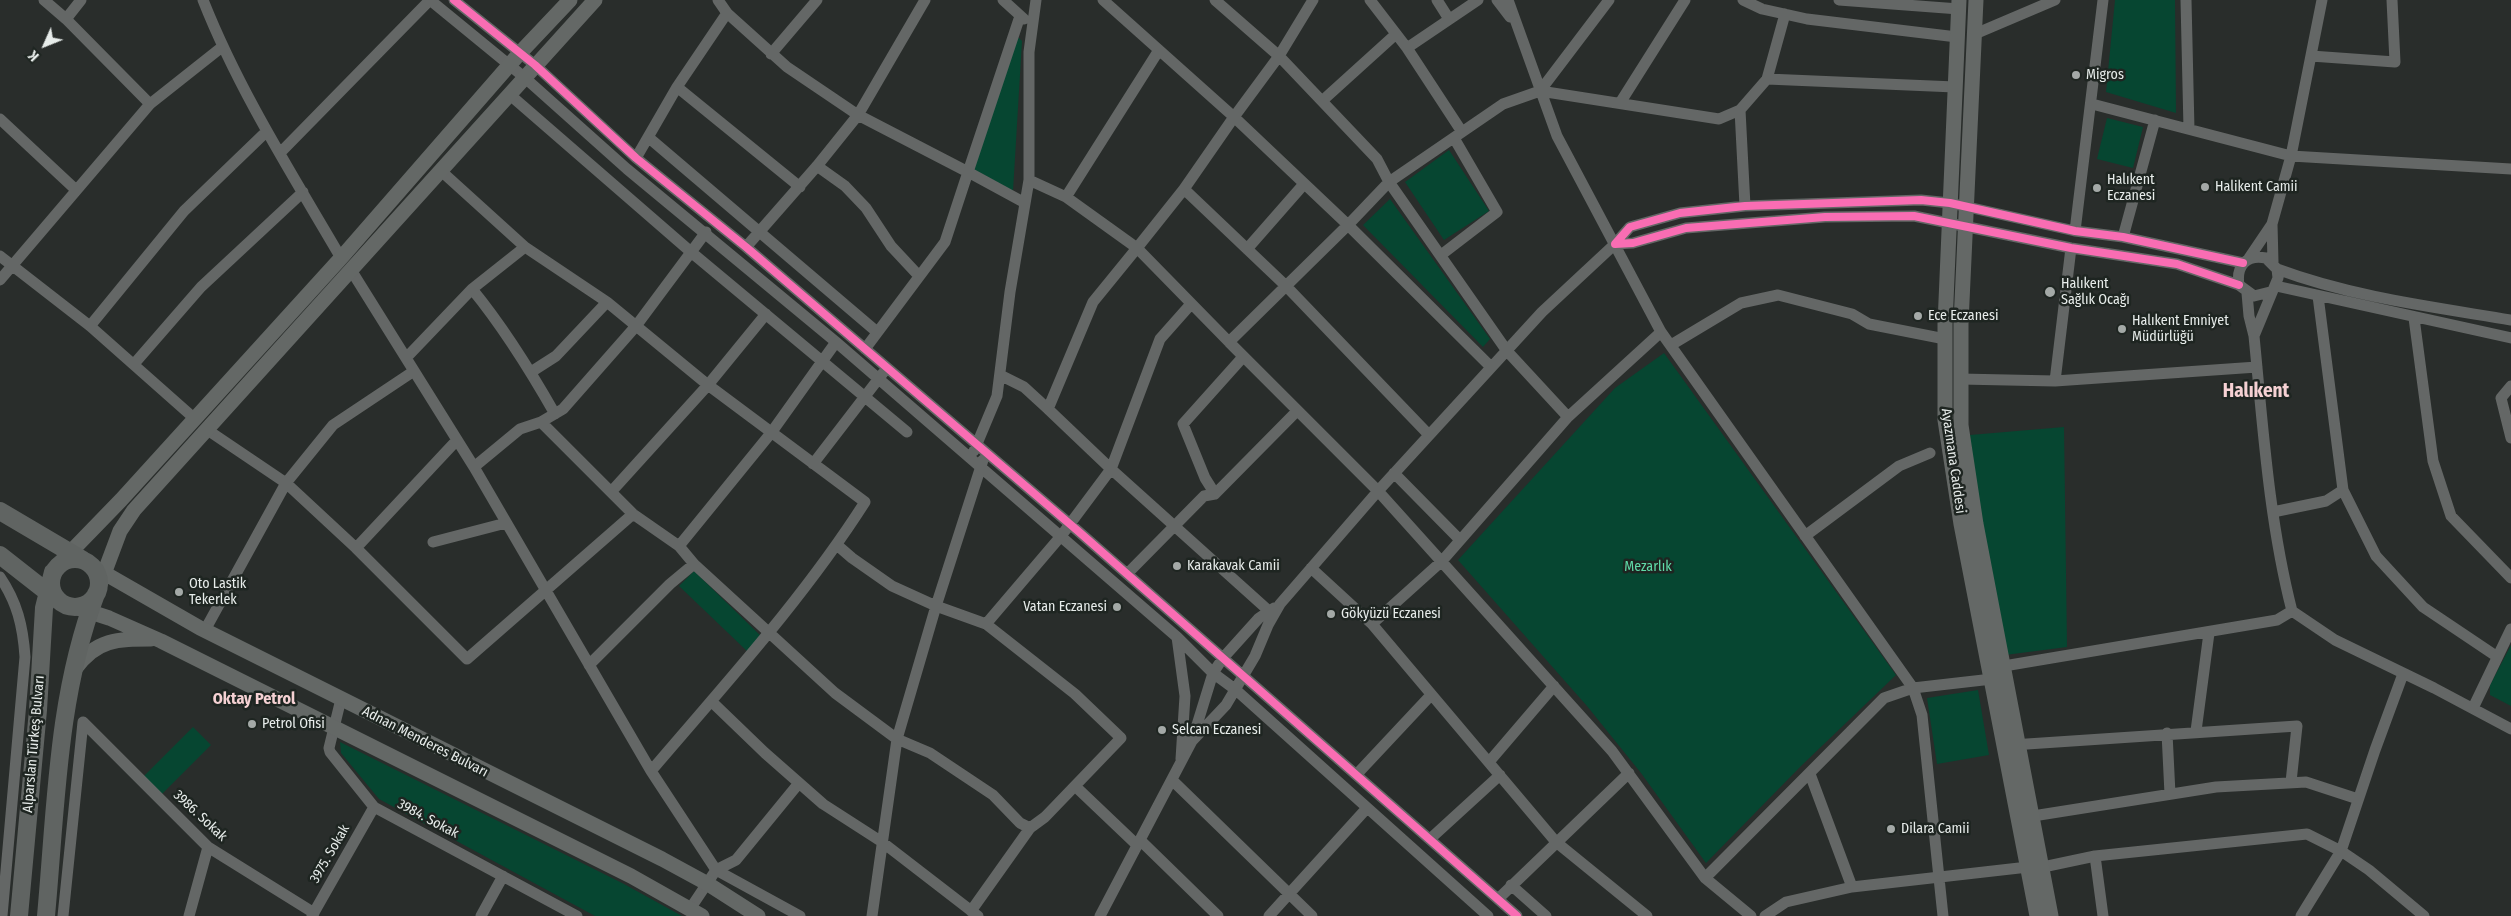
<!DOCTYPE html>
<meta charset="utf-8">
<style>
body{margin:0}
#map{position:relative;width:2511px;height:916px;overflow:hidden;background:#292d2b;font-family:"Fira Sans Condensed",sans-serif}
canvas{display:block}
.north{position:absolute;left:20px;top:20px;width:50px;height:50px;-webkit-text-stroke:4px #1e2521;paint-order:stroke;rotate:226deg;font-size:14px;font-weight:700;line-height:20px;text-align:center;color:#e7ecea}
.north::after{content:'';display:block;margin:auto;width:18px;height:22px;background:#e7ecea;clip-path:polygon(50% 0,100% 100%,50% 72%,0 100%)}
</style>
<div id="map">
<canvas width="2511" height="916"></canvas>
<div class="north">K</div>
</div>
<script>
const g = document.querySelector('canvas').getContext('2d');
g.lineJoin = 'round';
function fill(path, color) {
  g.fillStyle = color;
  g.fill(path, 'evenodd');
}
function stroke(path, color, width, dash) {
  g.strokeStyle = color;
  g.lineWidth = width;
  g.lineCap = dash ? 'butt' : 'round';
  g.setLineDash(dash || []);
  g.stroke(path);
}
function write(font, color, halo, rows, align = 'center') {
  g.font = font + ' "Fira Sans Condensed",sans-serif';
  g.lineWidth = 5;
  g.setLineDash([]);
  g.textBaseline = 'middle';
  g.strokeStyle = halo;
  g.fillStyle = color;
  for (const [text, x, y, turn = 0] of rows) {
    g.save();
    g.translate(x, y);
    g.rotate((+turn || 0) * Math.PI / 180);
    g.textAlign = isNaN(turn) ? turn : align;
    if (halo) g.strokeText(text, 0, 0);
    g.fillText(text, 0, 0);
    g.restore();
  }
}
const green = new Path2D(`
 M 2115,0 L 2175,0 L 2176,113 L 2106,92 Z
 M 1017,36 L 1022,41 L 1013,191 L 973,169 Z
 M 2107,118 L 2143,127 L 2133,168 L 2097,159 Z
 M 1449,150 L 1489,211 L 1444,240 L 1405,182 Z
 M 1390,199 L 1490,339 L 1483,347 L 1363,225 Z
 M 1664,353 L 1896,675 L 1801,766 L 1706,863 L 1641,773 L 1587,706 L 1458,560 L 1615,388 Z
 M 2064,427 L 2067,647 L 2005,655 L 1980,530 L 1970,435 Z
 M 694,571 L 763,638 L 749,653 L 679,586 Z
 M 2511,645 L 2511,706 L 2490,695 L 2490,685 Z
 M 1978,690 L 1989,755 L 1937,764 L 1927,698 Z
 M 193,727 L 211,745 L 162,794 L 144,776 Z
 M 340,742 L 624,884 L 682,916 L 595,916 L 379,799 L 341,753 Z`);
const minor = new Path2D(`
 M 44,0 L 66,19 L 150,104
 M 203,0 C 239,91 292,174 341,258
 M 430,0 L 524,77 L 627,169 L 836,342 L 1177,637 L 1213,673 L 1236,690 L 1488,916
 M 454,0 L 535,65 L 636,158 L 746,247 L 1078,531 L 1517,916
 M 718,0 L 727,13
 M 1003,0 L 1024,19
 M 1036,0 L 1029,52 L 1029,180 L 1066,197 L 1159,50
 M 1103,0 L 1234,117 L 1184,189 L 1286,286 L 1429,435
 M 1215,0 L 1279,56 L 1234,117 L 1348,225 L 1229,342 L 1378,491 L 1612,751 L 1705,878
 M 1313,0 L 1279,56 L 1377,159 L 1389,182 L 1348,225 L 1491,367
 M 1370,0 L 1407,48
 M 1437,0 L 1449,19
 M 1497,0 L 1510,17
 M 1508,0 L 1557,136 L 1661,332 L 1913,688 L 1884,698 L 1705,878 L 1751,916
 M 1609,0 L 1540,91 L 1719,119 L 1740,110 L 1767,79
 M 1743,0 L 1762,9 L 1807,19 L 1957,37
 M 1839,0 L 1959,9
 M 2186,0 L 2189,129
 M 1785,14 L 1767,79 L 1955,87
 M 66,19 L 81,0
 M 1975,34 L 2055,0
 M 771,54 L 817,0
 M 2311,56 L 2395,62 L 2392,0
 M 677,87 L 727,13 L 787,67 L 858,115 L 925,0
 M 1540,91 L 1503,104 L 1389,182 L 1507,351 L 1568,417
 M 509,94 L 691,252 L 907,432
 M 1322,101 L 1396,34
 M 1620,103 L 1685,0
 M 2092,104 L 2291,156 L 2511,169
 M 1740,110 L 1745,206
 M 0,119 L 75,189
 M 1462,132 L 1407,48 L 1478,0
 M 648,137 L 877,332
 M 280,153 L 430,0
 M 636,158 L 677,87 L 800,187
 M 817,166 L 845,186 L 866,208 L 891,246 L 919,276
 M 440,170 L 525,247 L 607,302 L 708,385 L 865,502 C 803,599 726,683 651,771 L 716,870 L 690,909
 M 1184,189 L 1137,248 L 1229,342
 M 1066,197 L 1137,248 L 1093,302 L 1048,409 L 1111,469 L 1160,339 L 1191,304
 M 2272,224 L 2273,262
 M 2075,231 L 2103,0
 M 2123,237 L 2155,120
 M 746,247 L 817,166 L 858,115 L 968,172 L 1020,16
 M 1247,249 L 1304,184
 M 1441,255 L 1497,212 L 1454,138
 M 0,256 L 90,326 L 195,419
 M 2249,258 L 2272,224 L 2291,156 L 2322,0
 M 2277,269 C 2352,297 2433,307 2511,320
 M 351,270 L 474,467 L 651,771
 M 0,280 L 150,104 L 222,47
 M 2239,285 L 2177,264 L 2071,248 L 1914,216 L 1825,217 L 1686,228 L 1633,243 L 1615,244 L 1630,227 L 1680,213 L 1745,206 L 1921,200 L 1950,203 L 2075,231 L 2123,237 L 2243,263
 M 2276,286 L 2511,338
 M 472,289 C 504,328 530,370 555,414
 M 2247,293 L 2249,316 L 2254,336 C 2263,428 2269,521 2292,611 L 2335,640 L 2434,688 L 2511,729
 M 2318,296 L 2343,490 L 2376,556 L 2423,607 L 2496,656
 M 2414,318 L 2433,461 L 2451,516 L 2511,578
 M 90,326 L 184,211 L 267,131
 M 2254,336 L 2278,278 L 2277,269 L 2266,258 C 2246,254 2236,266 2239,285 L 2254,296 L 2270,292
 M 1671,345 L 1741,303 L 1778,295 L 1852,314 L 1869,324 L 1945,339
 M 865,349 L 945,242 L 968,172 L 1025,203
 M 406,358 L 472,289 L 525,247
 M 134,364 L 201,287 L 303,192
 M 531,372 L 556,356 L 607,302
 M 1000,375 L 1024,387 L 1048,409
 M 1960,379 L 2055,381 L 2257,367
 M 2055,381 L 2071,248
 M 2511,386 L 2501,398 L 2511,438
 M 541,422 L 633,514 L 679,546 L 694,564 L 835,693 L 897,739 L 930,753 L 993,795 L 1020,823 L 1030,828
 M 206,429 L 286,483 L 356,548 L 467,659 L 633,514
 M 974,451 L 997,396 L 1010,292 L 1029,180
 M 813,464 L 883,373
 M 474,467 L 520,429 L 541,422 L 563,409 L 636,326 L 706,232
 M 1394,473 L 1460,540
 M 611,492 L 708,385 L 766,314
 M 1215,494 L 1205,478 L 1183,424 L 1243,357
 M 2273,512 L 2326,501 L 2343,490
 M 1805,536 L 1899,466 L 1930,453
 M 433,542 L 506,523
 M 837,545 L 852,558 L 892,586 L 936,606 L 986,624 L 1075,694 L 1121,738 L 1045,817 L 1030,828 L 971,911
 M 679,546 L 771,433 L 836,342
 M 356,548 L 457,440
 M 1311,568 L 1372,624 L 1556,842 L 1647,916
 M 1127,574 L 1204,496 L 1215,494 L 1297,411
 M 0,577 C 17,602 23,626 25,657 L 2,916
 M 986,624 L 1061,536 L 1111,469 L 1269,611
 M 1372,624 L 1442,561 L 1568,417 L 1661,332
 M 205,630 L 286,483 L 333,425 L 414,371
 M 1177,637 L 1185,696 L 1181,759
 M 589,665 L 670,584 L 694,564
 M 2004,666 L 2277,620 L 2292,611
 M 341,699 L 329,748 L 330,752 L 374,807 L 577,916
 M 711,701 L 765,753 L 823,804 L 882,842 L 978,916
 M 2473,708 L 2511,629
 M 83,722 L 208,847 L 314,913
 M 2196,731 L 2209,633
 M 2167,733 L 2170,794
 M 1192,741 L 1226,705 L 1255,656 L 1268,625 L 1280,604 L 1378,491 L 1542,312 L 1615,244
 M 2012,745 L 2297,726 L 2291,782
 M 1489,762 L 1554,686
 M 1357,774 L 1431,695
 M 1810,774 L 1852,887
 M 1172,780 L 1312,916
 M 1075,786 L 1137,845
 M 2033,816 L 2216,787 L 2306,782 L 2358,799
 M 1430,839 L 1500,775
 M 1140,840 L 1218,916
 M 2095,856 L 2103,916
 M 2043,867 L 2095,856 L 2307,834 L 2341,851 L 2369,870 L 2424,916
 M 716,870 L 736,860 L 799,783
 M 716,870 L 800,916
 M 1511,885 L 1546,916
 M 1498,899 L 1629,773
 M 63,916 L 83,722
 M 189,916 L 208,847
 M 312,916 L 374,807
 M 481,916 L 503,876
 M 872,916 L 897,739 L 936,606 L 983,460
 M 1100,916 L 1192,741 L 1213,673 L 1223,658 L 1259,618 L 1274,608
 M 1269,916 L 1367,808
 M 1765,916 L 1786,902 L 1852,887 L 2028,867
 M 1943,916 L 1922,715 L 1913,688 L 1992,679
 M 2301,916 L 2341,851 L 2375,750 L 2403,674`);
const major = new Path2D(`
 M 1959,0 L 1945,324 L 1945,420 L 1961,524 L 2037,916
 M 1976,0 L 1961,323 L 1961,425 L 1976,524 L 2051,916
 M 57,566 L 121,500 L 341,258 L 519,54 L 570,0
 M 92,566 L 200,628 L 662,859 L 708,884 L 758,916
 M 99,587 L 120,531 L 134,510 L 595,0
 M 72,606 L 109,618 L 161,641 L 631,876 L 702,916
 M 75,669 C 96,639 118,639 151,639`);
const highway = new Path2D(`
 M 0,511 L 83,560
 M 0,555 L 56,599
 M51 583a24 24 0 1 1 48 0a24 24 0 1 1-48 0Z
 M 19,916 L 38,710 L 44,608 L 53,572
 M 46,916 C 56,808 57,696 96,594`);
const cycleway = new Path2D(`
 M 454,0 L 535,65 L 636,158 L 746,247 L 1078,531 L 1517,916
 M 2239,285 L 2177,264 L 2071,248 L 1914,216 L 1825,217 L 1686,228 L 1633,243 L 1615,244 L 1630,227 L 1680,213 L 1745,206 L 1921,200 L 1950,203 L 2075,231 L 2123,237 L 2243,263`);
const markers = [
 [2076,75,5,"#a4a9a7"],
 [2205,187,5,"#a4a9a7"],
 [2097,188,5,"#a4a9a7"],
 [2050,292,6,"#a4a9a7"],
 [1918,316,5,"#a4a9a7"],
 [2122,329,5,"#a4a9a7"],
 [1177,566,5,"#a4a9a7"],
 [179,592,5,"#a4a9a7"],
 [1117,607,5,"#a4a9a7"],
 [1331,614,5,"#a4a9a7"],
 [252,724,5,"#a4a9a7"],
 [1162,730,5,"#a4a9a7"],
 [1891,829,5,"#a4a9a7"]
];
const poiNames = [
 ["Migros",2086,75],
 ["Halıkent",2107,180],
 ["Eczanesi",2107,196],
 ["Halikent Camii",2215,187],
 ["Halıkent",2061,284],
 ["Sağlık Ocağı",2061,300],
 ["Ece Eczanesi",1928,316],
 ["Halıkent Emniyet",2132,321],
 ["Müdürlüğü",2132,337],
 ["Karakavak Camii",1187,566],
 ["Oto Lastik",189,584],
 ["Tekerlek",189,600],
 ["Vatan Eczanesi",1107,607,"right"],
 ["Gökyüzü Eczanesi",1341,614],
 ["Petrol Ofisi",262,724],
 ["Selcan Eczanesi",1172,730],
 ["Dilara Camii",1901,829]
];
const streetNames = [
 ["Ayazmana Caddesi",1953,461,82],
 ["Adnan Menderes Bulvarı",425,742,27],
 ["Alparslan Türkeş Bulvarı",34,744,-85],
 ["3986. Sokak",200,816,43],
 ["3984. Sokak",428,819,28],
 ["3975. Sokak",330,854,-60]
];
const parkNames = [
 ["Mezarlık",1648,567]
];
const quarterNames = [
 ["Oktay Petrol",254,700]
];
const districtNames = [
 ["Halıkent",2256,392]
];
fill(green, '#064631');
stroke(minor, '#646766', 11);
stroke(major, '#646866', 15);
stroke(highway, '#606462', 18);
stroke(cycleway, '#f96db3', 8);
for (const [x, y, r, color] of markers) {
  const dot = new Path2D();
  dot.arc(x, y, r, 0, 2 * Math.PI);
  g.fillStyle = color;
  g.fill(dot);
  stroke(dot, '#1e2521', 2);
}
write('14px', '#e7ecea', '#1e2521', poiNames, 'left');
write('14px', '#e7ecea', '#1e2521', streetNames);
write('14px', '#60dba9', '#1e2521', parkNames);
write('bold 16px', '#f5d1d3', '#1e2521', quarterNames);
write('bold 19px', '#f5d1d3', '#1e2521', districtNames);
</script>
